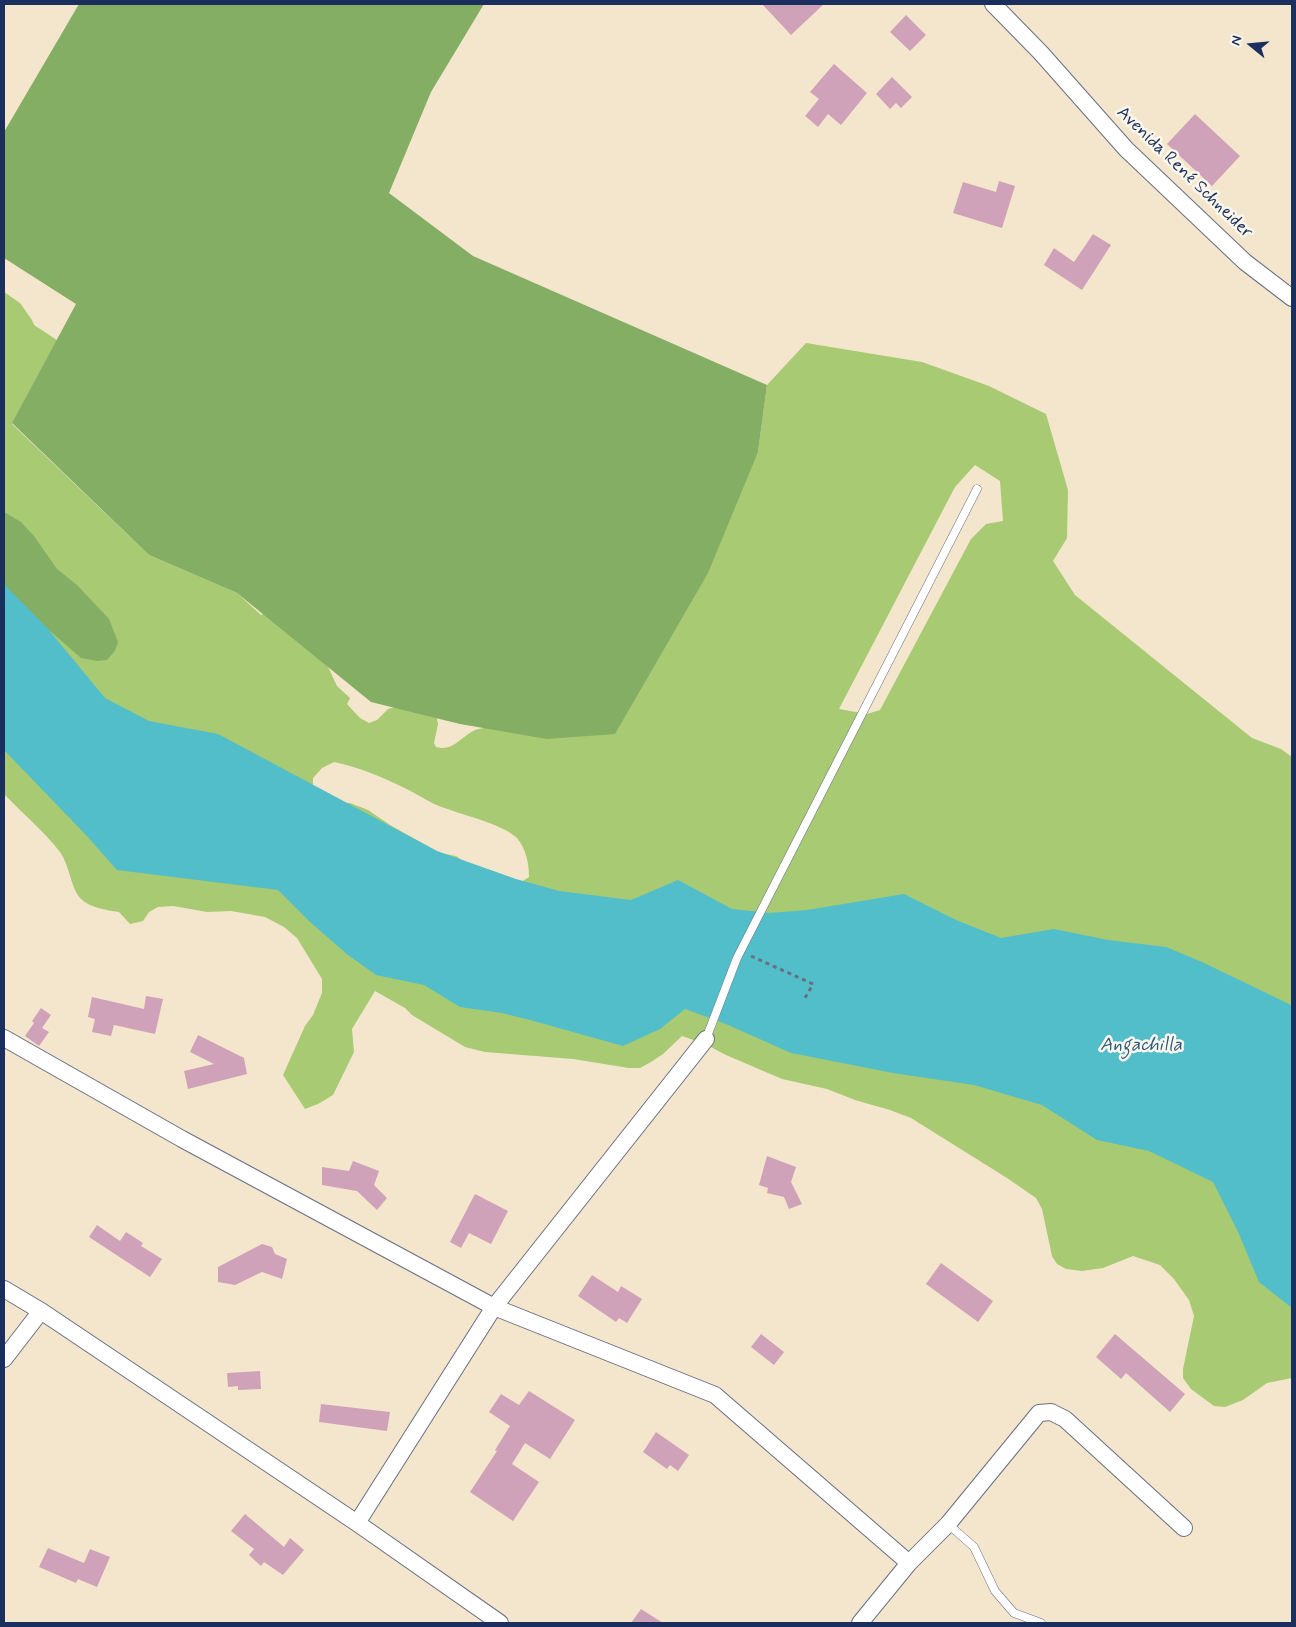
<!DOCTYPE html>
<meta charset="utf-8">
<style>
body{margin:0}
#map{position:relative;width:1296px;height:1627px;overflow:hidden;background:#f4e6cc;font-family:Mynerve,sans-serif}
canvas{display:block}
.frame{position:absolute;inset:0;border:5px solid #1b2f5e;pointer-events:none}
.north{position:absolute;left:1226px;top:20px;width:50px;height:50px;-webkit-text-stroke:4px #fbf7ec;paint-order:stroke;rotate:287deg;font-size:14px;font-weight:700;line-height:20px;text-align:center;color:#1b2f5e}
.north::after{content:'';display:block;margin:auto;width:18px;height:22px;background:#1b2f5e;clip-path:polygon(50% 0,100% 100%,50% 72%,0 100%)}
</style>
<div id="map">
<canvas width="1296" height="1627"></canvas>
<div class="frame"></div>
<div class="north">N</div>
</div>
<script>
const g = document.querySelector('canvas').getContext('2d');
g.lineJoin = 'round';
function fill(path, color) {
  g.fillStyle = color;
  g.fill(path, 'evenodd');
}
function stroke(path, color, width, dash) {
  g.strokeStyle = color;
  g.lineWidth = width;
  g.lineCap = dash ? 'butt' : 'round';
  g.setLineDash(dash || []);
  g.stroke(path);
}
function write(font, color, halo, rows, align = 'center') {
  g.font = font + ' Mynerve,sans-serif';
  g.lineWidth = 5;
  g.setLineDash([]);
  g.textBaseline = 'middle';
  g.strokeStyle = halo;
  g.fillStyle = color;
  for (const [text, x, y, turn = 0] of rows) {
    g.save();
    g.translate(x, y);
    g.rotate((+turn || 0) * Math.PI / 180);
    g.textAlign = isNaN(turn) ? turn : align;
    if (halo) g.strokeText(text, 0, 0);
    g.fillText(text, 0, 0);
    g.restore();
  }
}
const green = new Path2D(`
 M 4,292 L 20,303 L 32,320 L 34,325 L 57,340 L 12,424 L 149,555 L 237,593 L 261,615 L 267,612 L 322,654 L 337,686 L 350,698 L 347,704 L 360,718 L 369,723 L 377,720 L 388,709 L 417,701 L 436,714 L 438,724 L 434,743 L 436,747 C 452,752 460,738 473,731 C 478,728 487,728 493,726 L 758,452 L 767,385 L 806,343 L 922,362 L 989,386 L 1046,414 L 1068,490 L 1067,538 L 1053,561 L 1075,595 L 1252,738 L 1281,749 L 1292,757 L 1292,1378 L 1267,1383 L 1243,1400 L 1225,1407 L 1214,1406 L 1191,1389 L 1183,1378 L 1183,1369 L 1194,1316 L 1189,1300 L 1174,1279 L 1160,1265 L 1133,1256 L 1103,1268 L 1082,1271 L 1066,1269 L 1057,1264 L 1052,1256 L 1042,1209 L 1036,1198 L 1007,1178 L 911,1118 L 890,1110 L 855,1100 L 827,1089 L 782,1079 L 726,1055 L 705,1044 L 682,1036 L 663,1054 L 651,1062 L 640,1068 L 629,1068 L 573,1059 L 485,1052 L 465,1047 L 412,1015 L 405,1008 L 375,991 L 352,1029 L 354,1052 L 333,1095 L 318,1104 L 305,1109 L 283,1075 L 305,1026 L 313,1015 L 322,993 L 322,979 L 297,938 L 284,927 L 265,917 L 231,911 L 207,912 L 173,906 L 158,907 L 149,912 L 143,921 L 130,924 L 119,912 C 106,910 90,908 80,898 C 70,886 70,866 60,852 C 44,831 22,813 4,794 L 4,589 L 56,570 L 4,514 ZM 975,465 L 1000,481 L 1003,521 L 986,524 L 971,539 L 880,710 L 867,714 L 839,709 L 955,487 ZM 334,762 C 362,768 390,780 416,794 C 424,798 431,803 439,806 C 459,814 503,824 517,838 C 526,849 529,863 529,877 L 518,884 L 462,860 L 456,856 L 440,853 L 390,825 L 368,810 L 350,803 L 330,802 L 313,785 L 313,778 L 322,768 Z`);
const forest = new Path2D(`
 M 79,4 L 484,4 L 431,92 L 389,193 L 473,256 L 767,385 L 758,452 L 708,573 L 615,734 L 547,739 L 460,724 L 371,702 L 237,593 L 149,555 L 12,423 L 76,304 L 4,258 L 4,132 Z
 M 4,512 L 21,522 L 34,536 L 57,569 L 77,585 L 109,619 L 118,642 L 115,651 L 107,660 L 97,661 L 81,658 L 4,591 Z`);
const water = new Path2D(`
 M 4,584 L 48,629 L 105,698 L 149,721 L 218,734 L 437,851 L 516,879 L 559,891 L 631,900 L 678,880 L 732,909 L 770,913 L 807,910 L 904,894 L 956,920 L 1001,938 L 1054,929 L 1108,940 L 1166,947 L 1202,962 L 1287,1003 L 1292,1006 L 1292,1308 L 1259,1282 L 1239,1234 L 1213,1182 L 1149,1151 L 1097,1140 L 1042,1105 L 974,1085 L 893,1073 L 791,1053 L 726,1024 L 685,1009 L 660,1029 L 623,1046 L 530,1020 L 502,1013 L 460,1007 L 424,985 L 376,975 L 348,955 L 310,922 L 278,890 L 117,870 L 86,835 L 4,750 Z`);
const building = new Path2D(`
 M 762,4 L 824,4 L 791,35 Z
 M 906,15 L 926,35 L 910,51 L 890,32 Z
 M 834,64 L 867,93 L 841,125 L 828,114 L 818,127 L 805,116 L 819,99 L 810,92 Z
 M 892,77 L 912,97 L 901,108 L 896,103 L 890,109 L 876,94 Z
 M 1195,114 L 1240,156 L 1212,186 L 1167,144 Z
 M 999,181 L 1015,186 L 1002,228 L 953,213 L 963,182 L 996,192 Z
 M 1093,234 L 1111,245 L 1082,290 L 1044,265 L 1054,248 L 1074,262 Z
 M 146,996 L 163,999 L 155,1034 L 114,1025 L 111,1036 L 92,1032 L 95,1019 L 88,1017 L 92,997 L 144,1009 Z
 M 41,1008 L 51,1015 L 42,1028 L 49,1032 L 39,1046 L 25,1036 L 34,1023 L 32,1021 Z
 M 198,1035 L 244,1058 L 247,1074 L 188,1089 L 184,1071 L 214,1064 L 190,1052 Z
 M 767,1156 L 796,1167 L 791,1182 L 802,1204 L 789,1209 L 784,1197 L 767,1193 L 768,1188 L 759,1185 Z
 M 353,1161 L 379,1171 L 374,1185 L 387,1198 L 377,1210 L 357,1191 L 322,1185 L 322,1167 L 349,1171 Z
 M 475,1194 L 508,1211 L 491,1244 L 469,1233 L 461,1248 L 450,1242 Z
 M 97,1225 L 120,1241 L 126,1232 L 143,1243 L 141,1246 L 162,1259 L 150,1277 L 89,1237 Z
 M 262,1244 L 272,1247 L 275,1254 L 287,1259 L 282,1279 L 262,1272 L 235,1285 L 218,1282 L 218,1267 Z
 M 941,1263 L 993,1301 L 978,1322 L 926,1284 Z
 M 592,1275 L 618,1292 L 621,1286 L 642,1299 L 627,1323 L 619,1318 L 616,1322 L 578,1296 Z
 M 761,1334 L 784,1352 L 774,1365 L 751,1347 Z
 M 1115,1334 L 1185,1394 L 1170,1412 L 1126,1373 L 1121,1379 L 1096,1357 Z
 M 260,1371 L 261,1389 L 238,1390 L 238,1386 L 228,1387 L 227,1373 Z
 M 529,1391 L 575,1420 L 550,1459 L 525,1443 L 512,1464 L 539,1482 L 513,1521 L 470,1492 L 497,1451 L 495,1450 L 510,1426 L 489,1412 L 501,1394 L 519,1405 Z
 M 321,1404 L 390,1412 L 387,1431 L 319,1422 Z
 M 656,1432 L 689,1455 L 678,1471 L 670,1465 L 667,1469 L 643,1452 Z
 M 245,1514 L 284,1547 L 290,1538 L 304,1550 L 283,1575 L 264,1562 L 261,1566 L 249,1555 L 254,1549 L 231,1531 Z
 M 48,1548 L 84,1563 L 90,1549 L 110,1557 L 97,1587 L 78,1579 L 76,1583 L 39,1567 Z
 M 641,1609 L 663,1623 L 631,1623 Z`);
const path = new Path2D(`
 M 751,956 L 813,984 L 805,998`);
const lane = new Path2D(`
 M 706,1039 L 737,958 L 977,489
 M 948,1524 L 974,1547 L 995,1591 L 1014,1613 L 1041,1623`);
const street = new Path2D(`
 M 993,4 L 1041,53 L 1126,149 L 1245,262 L 1292,298
 M 4,1038 L 182,1139 L 494,1307 L 715,1395 L 909,1563
 M 4,1289 L 41,1311 L 357,1523 L 500,1623
 M 4,1359 L 41,1311
 M 357,1523 L 494,1307 L 706,1039
 M 860,1623 L 909,1563 L 948,1524 L 1039,1413 L 1051,1412 L 1065,1419 L 1184,1528`);
const streetNames = [
 ["Avenida René Schneider",1184,173,44]
];
const waterNames = [
 ["Angachilla",1141,1046]
];
fill(green, '#a7ca73');
fill(forest, '#85ae65');
fill(water, '#51beca');
fill(building, '#cfa2b9');
stroke(lane, '#676f84', 9);
stroke(street, '#676f84', 18);
stroke(path, '#676f84', 3, [4, 4]);
stroke(lane, '#fff', 8);
stroke(street, '#fff', 16);
write('18px', '#1b2f5e', '#fbf7ec', streetNames);
write('italic 19px', '#2b5a7e', '#fbf7ec', waterNames);
</script>
